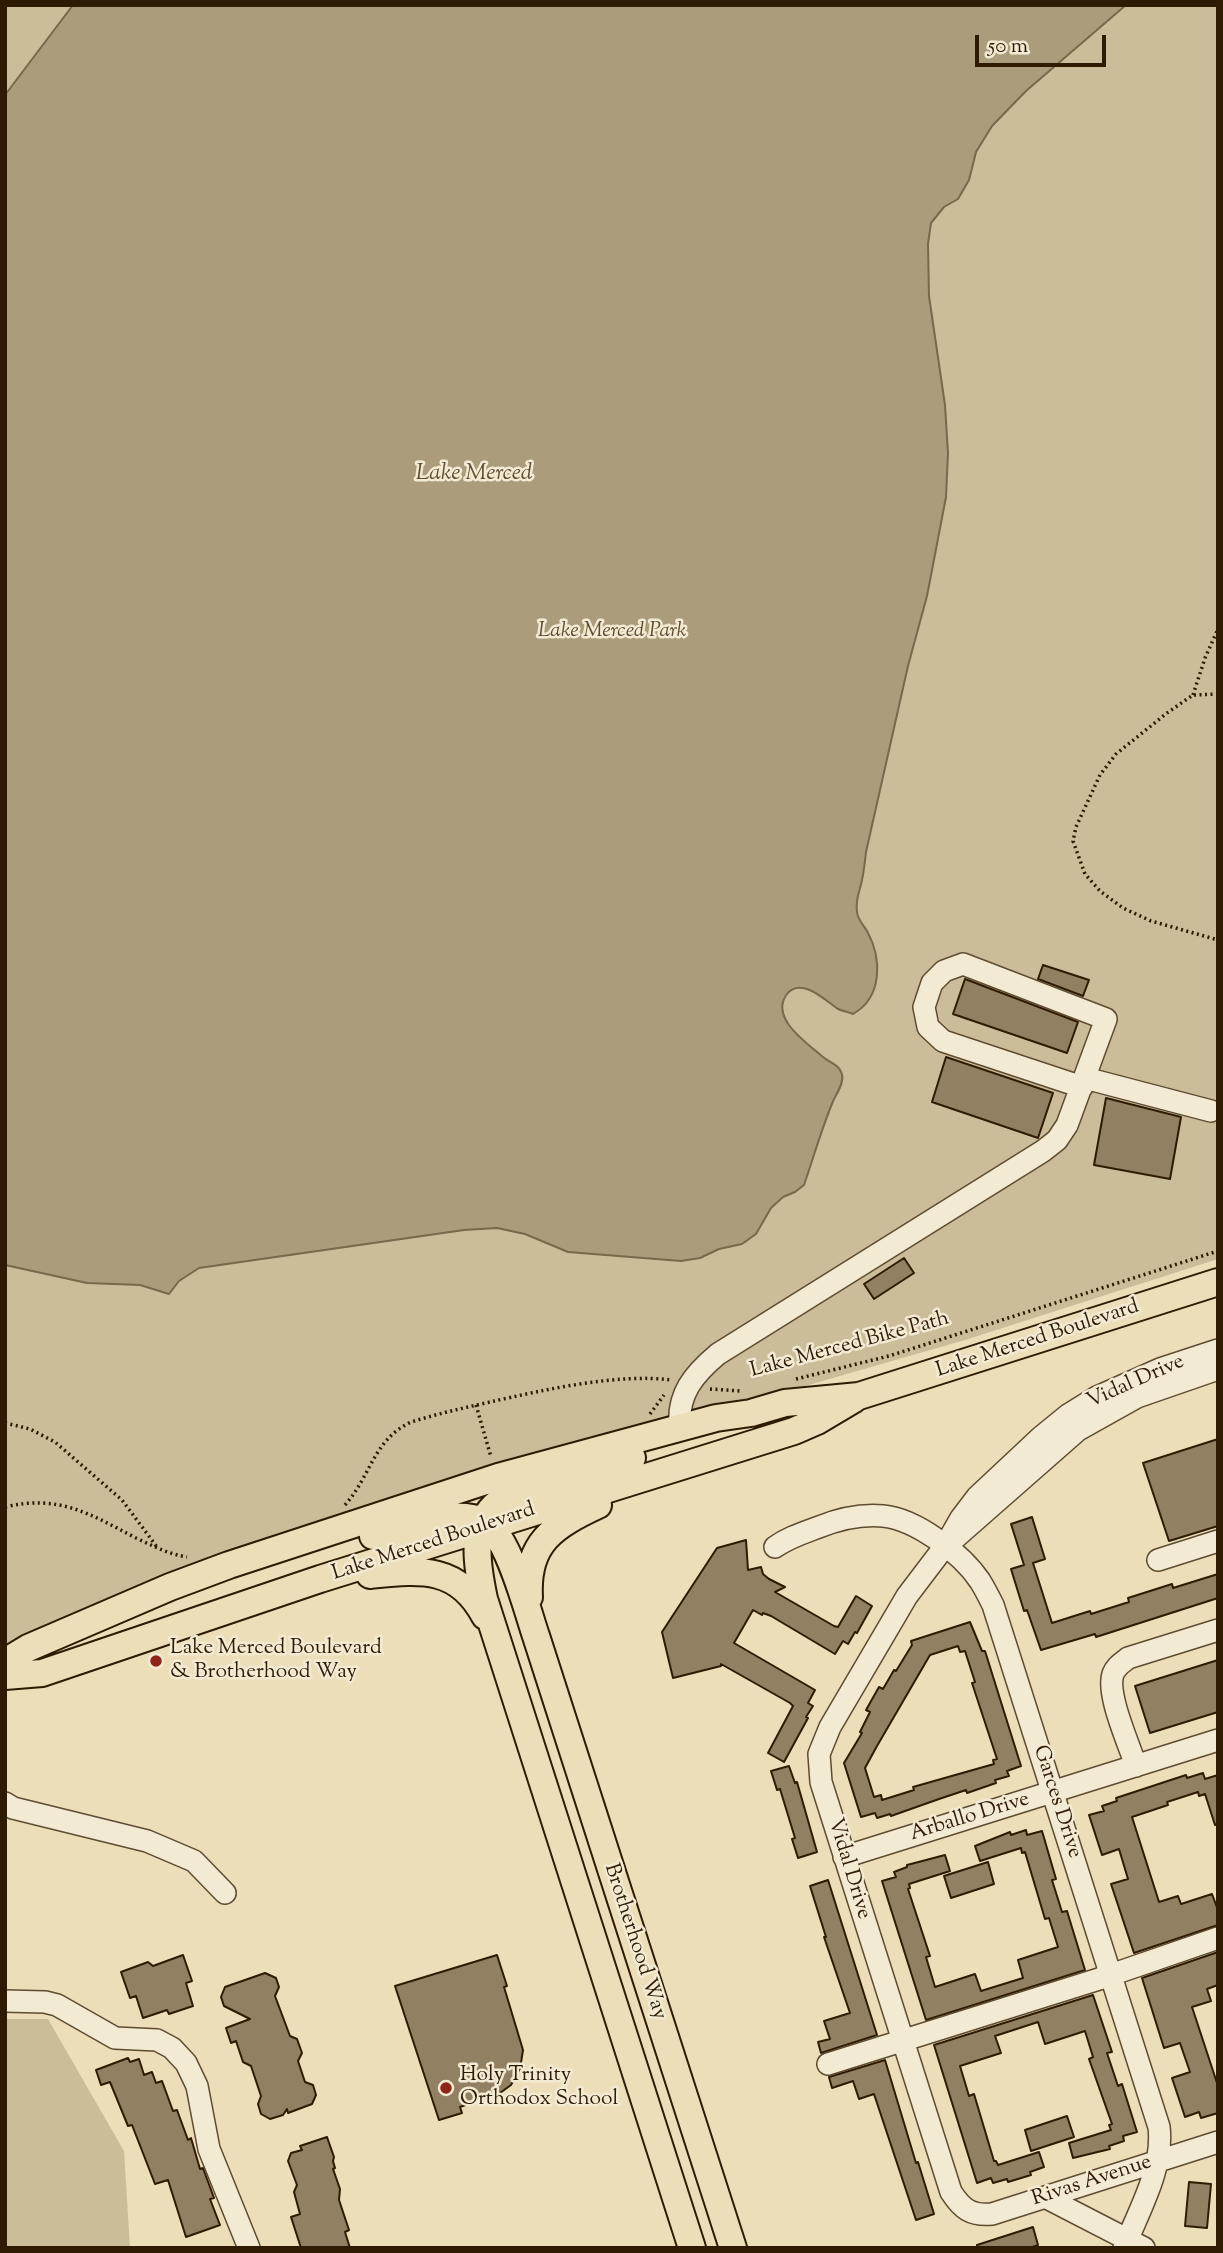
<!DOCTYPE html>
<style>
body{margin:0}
#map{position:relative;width:1223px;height:2253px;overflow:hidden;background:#ebdeb9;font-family:"Sorts Mill Goudy",serif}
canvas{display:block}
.frame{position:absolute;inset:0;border:7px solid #2f1b03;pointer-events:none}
.scale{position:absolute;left:975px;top:35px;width:131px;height:32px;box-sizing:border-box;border:4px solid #2f1b03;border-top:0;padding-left:9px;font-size:21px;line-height:24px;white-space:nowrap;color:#2f1b03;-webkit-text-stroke:5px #f2ead2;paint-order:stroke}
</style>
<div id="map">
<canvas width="1223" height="2253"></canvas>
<div class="frame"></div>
<div class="scale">50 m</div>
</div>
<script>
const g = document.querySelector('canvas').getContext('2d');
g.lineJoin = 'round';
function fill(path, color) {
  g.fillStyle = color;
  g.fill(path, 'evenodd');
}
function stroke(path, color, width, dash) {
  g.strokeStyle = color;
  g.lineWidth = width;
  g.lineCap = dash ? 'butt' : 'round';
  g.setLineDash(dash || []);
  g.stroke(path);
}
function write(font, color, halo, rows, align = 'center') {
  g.font = font + ' "Sorts Mill Goudy",serif';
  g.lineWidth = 5;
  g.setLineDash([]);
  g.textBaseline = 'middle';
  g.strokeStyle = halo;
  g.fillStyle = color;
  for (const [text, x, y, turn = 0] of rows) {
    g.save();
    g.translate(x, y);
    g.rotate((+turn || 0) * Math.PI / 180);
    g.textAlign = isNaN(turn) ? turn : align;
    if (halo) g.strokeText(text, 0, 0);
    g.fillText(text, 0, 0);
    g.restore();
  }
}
const green = new Path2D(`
 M 5,5 L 1218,5 L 1218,1259 L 965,1340 L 732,1407 L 208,1566 L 5,1644 Z
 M 5,2019 L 48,2019 L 124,2151 L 130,2248 L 5,2248 Z`);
const water = new Path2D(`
 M 73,5 L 1126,5 L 1026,91 L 992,126 L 976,152 L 969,180 L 958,199 L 944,207 L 931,223 L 928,244 L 929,296 L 945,405 L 948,453 L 946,497 L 927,596 L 908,666 L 866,852 C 865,861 864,871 862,880 C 860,891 855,899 857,912 C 858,920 863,924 867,931 C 882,958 883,997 853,1014 C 848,1012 843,1011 838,1009 C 826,1001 801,976 787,994 C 769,1018 807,1043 823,1057 C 830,1063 839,1064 842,1074 C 844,1082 838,1092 834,1099 C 822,1127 814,1156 804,1185 L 795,1192 L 783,1197 L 771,1208 L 756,1234 L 742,1244 L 719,1249 L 700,1258 L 681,1261 L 568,1252 L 525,1234 L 497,1228 L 464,1230 L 199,1268 L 179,1281 L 169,1294 L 140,1285 L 87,1283 L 5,1265 L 5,95 Z`);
const building = new Path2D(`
 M 1043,965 L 1089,980 L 1083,996 L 1038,979 Z
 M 965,979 L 1078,1022 L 1067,1053 L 953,1014 Z
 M 946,1057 L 1053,1093 L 1038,1138 L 932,1102 Z
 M 1106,1098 L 1181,1117 L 1170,1179 L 1094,1165 Z
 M 904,1258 L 914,1273 L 874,1299 L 864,1284 Z
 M 1218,1439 L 1218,1526 L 1169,1541 L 1143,1463 Z
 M 1032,1517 L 1045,1559 L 1033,1563 L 1052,1623 L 1090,1611 L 1091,1614 L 1129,1602 L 1128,1598 L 1172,1584 L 1173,1588 L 1218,1574 L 1218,1598 L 1096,1637 L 1095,1634 L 1041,1650 L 1027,1610 L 1024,1611 L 1011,1569 L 1024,1565 L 1011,1524 Z
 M 746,1540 L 748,1570 L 761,1567 L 763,1574 L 769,1579 L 785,1587 L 775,1592 L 834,1626 L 838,1627 L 856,1596 L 872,1606 L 857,1633 L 855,1632 L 848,1644 L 843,1641 L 835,1654 L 771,1616 L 763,1613 L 762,1615 L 753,1610 L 734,1643 L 815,1690 L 808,1703 L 813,1706 L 806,1717 L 808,1718 L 784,1762 L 768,1753 L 793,1706 L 790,1703 L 721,1664 L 721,1666 L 673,1678 L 662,1632 L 717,1548 Z
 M 970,1622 L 982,1651 L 985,1651 L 1021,1766 L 1007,1771 L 1009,1776 L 995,1780 L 996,1783 L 967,1793 L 966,1790 L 939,1799 L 891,1816 L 890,1814 L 877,1818 L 875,1813 L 861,1817 L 844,1763 L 862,1733 L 860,1732 L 870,1712 L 866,1710 L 879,1687 L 883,1689 L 894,1670 L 896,1671 L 912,1645 L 911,1641 ZM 958,1646 L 960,1652 L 965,1651 L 975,1682 L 972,1683 L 997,1759 L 993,1760 L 994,1764 L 913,1787 L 914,1790 L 882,1800 L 881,1795 L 874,1797 L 865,1768 L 877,1746 L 930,1655 Z
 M 1218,1660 L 1218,1712 L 1150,1733 L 1135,1686 Z
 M 789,1766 L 795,1783 L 797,1782 L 817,1852 L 798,1858 L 792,1839 L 795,1838 L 780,1789 L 777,1790 L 771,1771 Z
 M 1203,1773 L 1205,1779 L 1218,1775 L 1218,1824 L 1215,1825 L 1205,1794 L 1199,1796 L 1198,1792 L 1167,1802 L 1168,1805 L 1132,1817 L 1159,1902 L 1178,1896 L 1181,1904 L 1212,1894 L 1218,1910 L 1218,1925 L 1134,1953 L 1111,1884 L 1128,1879 L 1119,1849 L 1102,1855 L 1089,1815 L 1104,1811 L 1102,1806 L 1117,1801 L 1116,1798 L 1186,1775 L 1187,1778 Z
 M 1026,1830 L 1027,1835 L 1042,1831 L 1056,1879 L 1052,1880 L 1062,1912 L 1067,1911 L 1085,1970 L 926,2020 L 882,1881 L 896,1877 L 894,1872 L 907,1867 L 907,1865 L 945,1855 L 950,1871 L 909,1884 L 910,1888 L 908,1889 L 930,1956 L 926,1957 L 935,1987 L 975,1974 L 981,1991 L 1023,1978 L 1018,1960 L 1058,1947 L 1049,1918 L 1045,1919 L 1025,1852 L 1022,1853 L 1021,1848 L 980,1861 L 975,1846 L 1010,1832 L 1011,1835 Z
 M 988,1862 L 994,1884 L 951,1898 L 944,1876 Z
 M 828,1880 L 877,2035 L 821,2053 L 818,2042 L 830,2039 L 824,2021 L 850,2013 L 824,1937 L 826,1937 L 810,1886 Z
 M 1218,1952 L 1218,1985 L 1207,1989 L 1211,2001 L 1192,2007 L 1218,2086 L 1218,2113 L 1201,2118 L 1199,2112 L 1185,2117 L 1172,2078 L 1190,2072 L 1180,2043 L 1164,2048 L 1142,1978 Z
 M 183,1955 L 192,1981 L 186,1983 L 193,2006 L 169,2014 L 167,2010 L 143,2018 L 136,1996 L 130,1998 L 121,1972 L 148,1962 L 153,1966 Z
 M 497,1955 L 507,1986 L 504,1987 L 523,2050 L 520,2069 L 511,2085 L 500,2093 L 460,2107 L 462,2113 L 439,2120 L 395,1986 Z
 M 265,1973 L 276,1978 L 279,1987 L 275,1996 L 290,2036 L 297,2039 L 302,2053 L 298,2061 L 305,2082 L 313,2085 L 316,2095 L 312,2104 L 288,2113 L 287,2109 L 283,2115 L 270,2119 L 261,2114 L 258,2104 L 261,2096 L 251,2066 L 243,2062 L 236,2041 L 231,2043 L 226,2028 L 250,2019 L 224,2006 L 221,1997 L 225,1987 Z
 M 1093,1995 L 1112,2052 L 1107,2053 L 1118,2086 L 1122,2084 L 1137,2132 L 1123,2136 L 1124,2141 L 1109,2146 L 1110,2149 L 1073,2158 L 1069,2143 L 1111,2130 L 1109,2125 L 1112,2124 L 1089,2059 L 1093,2057 L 1085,2031 L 1045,2044 L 1038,2022 L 995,2036 L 1001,2053 L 960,2066 L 969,2096 L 974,2094 L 994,2161 L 996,2161 L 998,2165 L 1039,2152 L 1044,2167 L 1030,2172 L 1031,2175 L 1008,2182 L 1007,2179 L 993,2183 L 991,2178 L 977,2183 L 934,2045 Z
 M 128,2058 L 130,2062 L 139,2059 L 144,2075 L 152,2072 L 156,2083 L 162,2081 L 173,2111 L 177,2110 L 188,2140 L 191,2138 L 200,2169 L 203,2168 L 214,2198 L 210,2199 L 220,2225 L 186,2237 L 168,2180 L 155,2184 L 132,2125 L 128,2126 L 110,2082 L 101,2085 L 96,2070 Z
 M 885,2060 L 916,2163 L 918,2162 L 934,2214 L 916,2220 L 874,2094 L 859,2099 L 853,2081 L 832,2088 L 829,2077 Z
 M 1067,2116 L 1074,2137 L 1031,2151 L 1025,2130 Z
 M 327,2137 L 334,2157 L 333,2161 L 335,2168 L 333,2169 L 340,2189 L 339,2200 L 349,2230 L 345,2232 L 350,2248 L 301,2248 L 291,2217 L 300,2214 L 294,2192 L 297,2185 L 288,2161 L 291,2153 L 302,2150 L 300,2146 Z
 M 1189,2182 L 1211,2184 L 1207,2228 L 1185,2226 Z
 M 1033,2227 L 1038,2245 L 1030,2248 L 977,2248 L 977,2245 Z`);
const path = new Path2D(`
 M 1218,694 L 1193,695 L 1167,713 L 1116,754 L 1100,775 L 1076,827 L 1073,841 L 1085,874 L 1100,891 L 1123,908 L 1151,921 L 1218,940
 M 1193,695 L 1205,658 L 1218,629
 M 796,1379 L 889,1356 L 1218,1251
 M 710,1389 L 741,1391
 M 476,1405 L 491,1457
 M 650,1414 L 664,1395
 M 5,1423 L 30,1429 L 55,1442 L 122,1500 L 157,1547
 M 345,1505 C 371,1476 373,1440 411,1422 C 437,1414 463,1408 490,1402 C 543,1390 618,1373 672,1380
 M 5,1507 C 59,1494 90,1514 136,1538 C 153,1546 168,1554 187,1557`);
const minor = new Path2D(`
 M 1085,1078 L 1211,1111
 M 1218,1350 L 1160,1369 L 1097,1397 L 1068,1415 L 1041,1437 L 977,1497 L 961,1518 L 945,1546 L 907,1596 L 830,1727 L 819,1754 L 821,1782 L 951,2192 C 962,2209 971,2216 992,2214 L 1218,2142
 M 680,1427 C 677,1394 694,1374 718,1354 L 1043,1151 L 1057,1140 L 1067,1125 L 1106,1019 L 963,964 L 944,971 L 932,983 L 924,1007 L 928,1027 L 943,1041 L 1082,1087
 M 955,1538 L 1078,1430 L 1137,1397 L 1218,1369
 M 775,1547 C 789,1537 803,1533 819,1527 C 839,1519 862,1514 883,1516 C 916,1519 962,1554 980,1581 C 985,1589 989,1597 993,1605 L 1159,2127 C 1164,2168 1139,2210 1124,2248
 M 1158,1560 L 1218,1541
 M 1136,1766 C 1129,1744 1106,1694 1113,1674 C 1116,1666 1122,1663 1128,1658 L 1218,1630
 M 5,1803 L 13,1808 L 147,1841 L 194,1861 L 225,1893
 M 844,1857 L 1218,1740
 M 5,2001 L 45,2002 L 57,2005 L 115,2038 L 157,2040 L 172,2048 L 186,2063 L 197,2086 L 209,2149 L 249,2248
 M 828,2064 L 1099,1979 L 1218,1938
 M 1045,2197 L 1144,2248`);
const major = new Path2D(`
 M 632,1458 L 499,1502 C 469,1525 477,1566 484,1599 L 692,2248
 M 373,1536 C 401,1527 454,1508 483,1521 C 508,1533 527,1610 536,1636 L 733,2248
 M 370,1575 C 420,1570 458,1565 485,1616
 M 529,1597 C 526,1543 553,1526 598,1505
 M 5,1662 L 28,1648 L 170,1587 L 229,1565 L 498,1477 L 716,1418 L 751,1413 L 785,1403 L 859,1396 L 1218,1282
 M 5,1676 L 42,1673 L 320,1579 L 794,1431 L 817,1421 L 854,1399`);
const markers = [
 [156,1661,7,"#8f2418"],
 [446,2088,7,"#8f2418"]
];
const parkNames = [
 ["Lake Merced Park",612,632]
];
const streetNames = [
 ["Lake Merced Boulevard",1038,1340,-18],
 ["Lake Merced Bike Path",850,1346,-15],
 ["Vidal Drive",1136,1383,-24],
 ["Lake Merced Boulevard",434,1543,-18],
 ["Garces Drive",1056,1802,72],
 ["Arballo Drive",970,1818,-17],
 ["Vidal Drive",848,1869,73],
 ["Brotherhood Way",634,1942,72],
 ["Rivas Avenue",1092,2182,-18]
];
const poiNames = [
 ["Lake Merced Boulevard",170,1649],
 ["& Brotherhood Way",170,1673],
 ["Holy Trinity",460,2076],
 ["Orthodox School",460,2100]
];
const waterNames = [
 ["Lake Merced",474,475]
];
fill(green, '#cbbd9a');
fill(water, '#ab9c7b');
stroke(water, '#79684b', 2);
fill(building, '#918062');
stroke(building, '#2f1b03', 2);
stroke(minor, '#5e4c30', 24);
stroke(major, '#2f1b03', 30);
stroke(path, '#2f1b03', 3.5, [2, 3.5]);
stroke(minor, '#f2ead2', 21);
stroke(major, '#ebdeb9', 26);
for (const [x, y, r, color] of markers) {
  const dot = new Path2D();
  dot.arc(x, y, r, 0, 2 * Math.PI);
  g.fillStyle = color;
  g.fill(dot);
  stroke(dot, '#f2ead2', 2.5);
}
write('italic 21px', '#5e4c30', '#f2ead2', parkNames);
write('21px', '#2f1b03', '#f2ead2', streetNames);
write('21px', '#2f1b03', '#f2ead2', poiNames, 'left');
write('italic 23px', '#614f33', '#f2ead2', waterNames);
</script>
